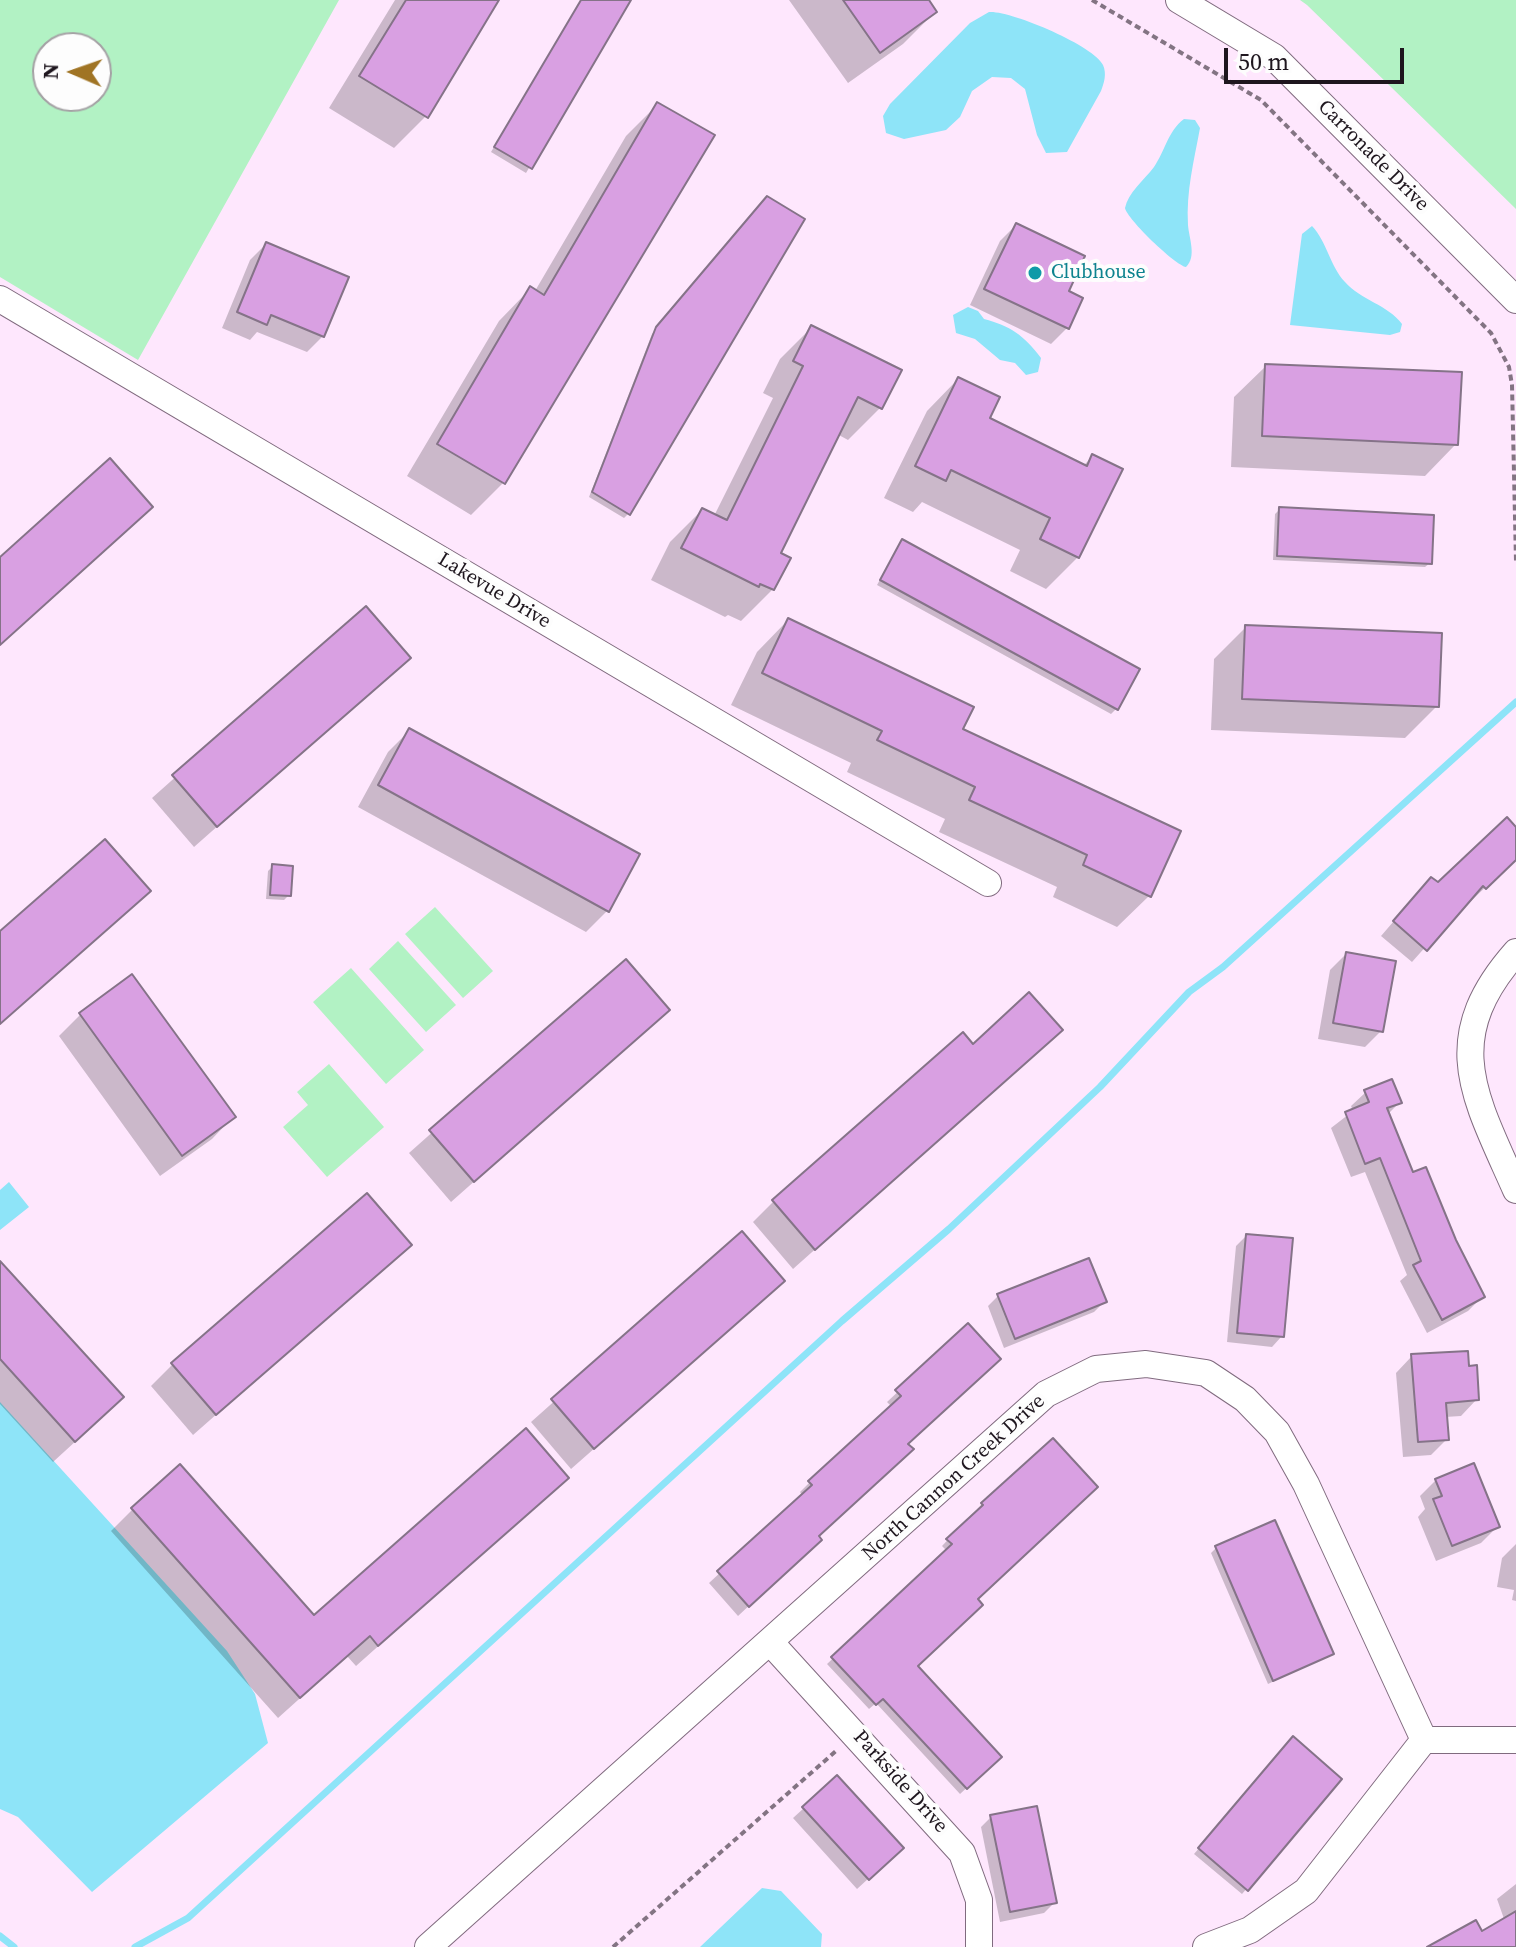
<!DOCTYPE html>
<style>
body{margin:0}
#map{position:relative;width:1516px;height:1947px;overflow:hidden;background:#fee7fd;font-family:"Source Serif 4",serif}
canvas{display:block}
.north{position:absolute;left:32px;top:32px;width:80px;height:80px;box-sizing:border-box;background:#fdfdfd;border:2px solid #a4a1a4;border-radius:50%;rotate:272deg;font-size:22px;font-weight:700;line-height:32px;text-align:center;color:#1e161e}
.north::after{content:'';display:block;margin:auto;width:28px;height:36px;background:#a07424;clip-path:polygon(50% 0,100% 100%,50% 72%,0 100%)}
.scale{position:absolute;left:1224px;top:48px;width:180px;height:36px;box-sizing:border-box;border:4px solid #1e161e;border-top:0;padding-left:10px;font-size:24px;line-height:28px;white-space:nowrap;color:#1e161e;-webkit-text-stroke:6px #fdfdfd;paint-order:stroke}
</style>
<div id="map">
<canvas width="1516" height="1947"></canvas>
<div class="north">N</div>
<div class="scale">50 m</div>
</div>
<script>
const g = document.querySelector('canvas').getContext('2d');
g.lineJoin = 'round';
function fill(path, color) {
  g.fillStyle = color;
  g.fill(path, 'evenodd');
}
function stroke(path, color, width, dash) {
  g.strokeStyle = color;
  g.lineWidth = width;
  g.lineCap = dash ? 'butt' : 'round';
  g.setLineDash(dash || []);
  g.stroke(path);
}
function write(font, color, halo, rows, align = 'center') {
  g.font = font + ' "Source Serif 4",serif';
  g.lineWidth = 8;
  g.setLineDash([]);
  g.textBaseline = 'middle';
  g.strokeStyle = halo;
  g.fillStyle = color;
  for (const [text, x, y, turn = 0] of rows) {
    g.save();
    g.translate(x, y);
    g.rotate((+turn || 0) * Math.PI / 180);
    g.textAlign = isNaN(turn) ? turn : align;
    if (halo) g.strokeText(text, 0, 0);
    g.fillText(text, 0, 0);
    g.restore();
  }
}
const green = new Path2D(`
 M 0,0 L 339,0 L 138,360 L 0,277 ZM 48,48 L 96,48 L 96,96 L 48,96 Z
 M 1300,0 L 1516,0 L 1516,209 L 1307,5 Z
 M 435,907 L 493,971 L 463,998 L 405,934 Z
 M 398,941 L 456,1005 L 426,1032 L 369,969 Z
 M 351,968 L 424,1050 L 386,1084 L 313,1002 Z
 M 329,1064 L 384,1127 L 327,1177 L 283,1127 L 308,1105 L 297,1092 Z`);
const water = new Path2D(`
 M 989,12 C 1010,10 1095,46 1103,65 C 1107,74 1104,83 1101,91 L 1067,152 L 1046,153 L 1037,135 L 1025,89 L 1011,78 L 992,77 L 972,91 L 960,117 L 946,130 L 904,139 L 886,133 L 883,116 L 890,104 L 970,23 Z
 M 1184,119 L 1195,120 L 1200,128 C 1194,161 1186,191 1188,225 C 1189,238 1197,257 1186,267 C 1175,265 1127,219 1125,208 C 1128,193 1144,180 1154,167 C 1165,151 1168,131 1184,119 Z
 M 1312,226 C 1327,242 1330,266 1345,282 C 1361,300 1388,305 1402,324 L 1400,332 L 1390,335 L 1290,325 L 1302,234 Z
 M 968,307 L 978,311 L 984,319 C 1010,326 1024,335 1041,358 L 1038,372 L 1026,375 L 1015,363 L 1000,360 L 975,339 L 956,333 L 953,315 Z
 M 9,1182 L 29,1207 L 0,1230 L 0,1190 Z
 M 0,1402 L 227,1651 L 255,1694 L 268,1743 L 92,1892 L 18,1817 L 0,1809 Z
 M 762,1888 L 781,1891 L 822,1934 L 821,1947 L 700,1947 Z`);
const shadow = new Path2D(`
 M 395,0 L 497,0 L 426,116 L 394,148 L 329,108 Z
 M 581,0 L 629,0 L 526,173 L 491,152 Z
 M 789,0 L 926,0 L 935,12 L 903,44 L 848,83 Z
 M 658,104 L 712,136 L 503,483 L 471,515 L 407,476 L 499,321 L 530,289 L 535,291 L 626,136 Z
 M 763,203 L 629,513 L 624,518 L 589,497 L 652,334 Z
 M 1016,225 L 1066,292 L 1067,328 L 1051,344 L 970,305 L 1000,241 Z
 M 266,244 L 323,336 L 307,352 L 257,332 L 250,340 L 222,328 L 250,260 Z
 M 812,327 L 880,408 L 848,440 L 837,434 L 778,554 L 773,589 L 741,621 L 728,615 L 725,617 L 651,580 L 670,542 L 702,510 L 714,516 L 773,398 L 763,393 L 780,359 Z
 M 1266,366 L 1456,444 L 1425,476 L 1231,467 L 1234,397 Z
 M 958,379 L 988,419 L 1083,466 L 1093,456 L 1078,557 L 1046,589 L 1010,571 L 1020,550 L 922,502 L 913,512 L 884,498 L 927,411 Z
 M 1280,509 L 1430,563 L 1425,567 L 1273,560 L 1275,514 Z
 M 898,547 L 1137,670 L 1116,709 L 1111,714 L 877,585 Z
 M 365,608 L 408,658 L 194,847 L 152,798 Z
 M 788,620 L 961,730 L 1149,896 L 1117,927 L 1053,897 L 1057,887 L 939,832 L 945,819 L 847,772 L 851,763 L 731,705 L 757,652 Z
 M 1246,627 L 1437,706 L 1405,738 L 1211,730 L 1214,659 Z
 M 410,730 L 608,910 L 586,932 L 358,807 L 388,752 Z
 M 1516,830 L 1516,858 L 1471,901 L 1469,898 L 1412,962 L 1381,936 L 1418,893 L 1438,885 Z
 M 273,866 L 289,895 L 284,900 L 266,899 L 268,871 Z
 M 1346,954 L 1381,1031 L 1365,1047 L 1318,1039 L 1330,970 Z
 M 625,961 L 668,1010 L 451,1202 L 409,1153 Z
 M 132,977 L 233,1117 L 212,1139 L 160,1176 L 59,1036 L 80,1015 Z
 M 973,1047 L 1039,1050 L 793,1269 L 753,1222 L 774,1201 Z
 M 1366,1092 L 1400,1102 L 1388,1114 L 1412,1175 L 1454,1241 L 1483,1296 L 1468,1311 L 1427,1333 L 1400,1281 L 1407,1275 L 1365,1172 L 1351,1177 L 1331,1128 L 1353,1111 L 1351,1106 Z
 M 742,1234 L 761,1302 L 571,1469 L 531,1422 Z
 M 1246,1236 L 1282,1336 L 1272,1347 L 1227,1342 L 1236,1246 Z
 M 409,1245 L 193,1435 L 151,1386 L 173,1364 Z
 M 0,1275 L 100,1419 L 53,1462 L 0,1404 Z
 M 998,1296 L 1104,1302 L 1094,1312 L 1004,1348 L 988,1306 Z
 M 968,1326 L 906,1444 L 817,1537 L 809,1550 L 738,1616 L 709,1583 L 803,1496 L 800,1492 L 810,1482 L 892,1407 L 887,1402 Z
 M 1412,1356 L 1467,1368 L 1477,1399 L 1461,1416 L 1445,1417 L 1447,1439 L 1431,1455 L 1403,1457 L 1396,1373 Z
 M 1053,1441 L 975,1599 L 915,1666 L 1000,1757 L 960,1794 L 876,1703 L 869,1709 L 827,1664 L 947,1551 L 942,1546 L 982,1504 Z
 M 567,1478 L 356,1666 L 347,1656 L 278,1718 L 111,1531 L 133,1509 L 314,1618 Z
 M 1436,1480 L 1497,1527 L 1481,1543 L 1436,1561 L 1418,1517 L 1425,1509 L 1420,1496 Z
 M 1516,1544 L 1516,1601 L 1512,1600 L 1514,1590 L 1497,1587 L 1502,1558 Z
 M 1216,1548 L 1296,1567 L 1332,1654 L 1268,1684 L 1211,1553 Z
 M 1288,1744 L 1340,1780 L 1242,1894 L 1194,1854 Z
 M 804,1808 L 891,1858 L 857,1889 L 793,1818 Z
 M 991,1817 L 1055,1902 L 1044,1913 L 1000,1922 L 981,1827 Z
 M 1516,1884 L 1516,1931 L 1509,1933 L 1497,1899 Z`);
const stream = new Path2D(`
 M 0,1936 L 14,1947
 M 135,1947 L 188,1918 L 842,1321 L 949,1229 L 1100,1087 L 1189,992 L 1223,967 L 1516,702`);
const building = new Path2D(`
 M 406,0 L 499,0 L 428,118 L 359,76 Z
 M 581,0 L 631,0 L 532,169 L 494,147 Z
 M 843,0 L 929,0 L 937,12 L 880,53 Z
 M 657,102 L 715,135 L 505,484 L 437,444 L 530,286 L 544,295 Z
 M 767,196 L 805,219 L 630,515 L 592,492 L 656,327 Z
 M 1016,223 L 1085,256 L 1069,291 L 1083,298 L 1069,329 L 984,289 Z
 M 266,242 L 349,277 L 324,337 L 271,315 L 267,325 L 237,312 Z
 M 811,325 L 902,370 L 882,409 L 858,397 L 781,553 L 791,558 L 774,590 L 760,584 L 759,587 L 681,548 L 702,508 L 727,520 L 803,366 L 793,361 Z
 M 1265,364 L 1462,372 L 1458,445 L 1262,436 Z
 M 958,377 L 1000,397 L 990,418 L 1087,466 L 1092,454 L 1123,469 L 1079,558 L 1040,539 L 1050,518 L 951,470 L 946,481 L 915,466 Z
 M 110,458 L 153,507 L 0,645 L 0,557 Z
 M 1279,507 L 1434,515 L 1432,564 L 1277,556 Z
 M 902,539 L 1140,669 L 1118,710 L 880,580 Z
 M 366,606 L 411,658 L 217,827 L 172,775 Z
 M 788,618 L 974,707 L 963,729 L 1181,831 L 1151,897 L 1083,865 L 1087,855 L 969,800 L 975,787 L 877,740 L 882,731 L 762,673 Z
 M 1245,625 L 1442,633 L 1439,707 L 1242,699 Z
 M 409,728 L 640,854 L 609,912 L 378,785 Z
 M 1507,817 L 1516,827 L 1516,860 L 1486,889 L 1483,886 L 1427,951 L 1393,921 L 1431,877 L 1438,882 Z
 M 105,839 L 151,891 L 0,1024 L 0,931 Z
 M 272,864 L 293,866 L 291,896 L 270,895 Z
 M 1346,952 L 1396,961 L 1383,1032 L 1333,1023 Z
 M 626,959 L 670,1010 L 474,1182 L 429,1130 Z
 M 132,974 L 236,1117 L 182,1156 L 79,1013 Z
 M 1029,992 L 1063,1030 L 815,1250 L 772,1200 L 963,1032 L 973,1044 Z
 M 1392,1079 L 1402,1103 L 1387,1108 L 1413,1172 L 1426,1167 L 1456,1240 L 1485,1297 L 1442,1320 L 1413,1265 L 1421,1261 L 1380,1158 L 1365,1164 L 1345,1112 L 1369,1102 L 1364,1090 Z
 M 367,1193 L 412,1245 L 216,1415 L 171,1363 Z
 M 742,1231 L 785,1281 L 594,1449 L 551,1399 Z
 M 1246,1234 L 1293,1238 L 1284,1337 L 1237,1333 Z
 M 1089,1258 L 1107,1302 L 1015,1339 L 997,1294 Z
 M 0,1261 L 124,1397 L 75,1442 L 0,1359 Z
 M 968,1323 L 1001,1359 L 908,1444 L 914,1449 L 819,1536 L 822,1540 L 749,1607 L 717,1571 L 812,1485 L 808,1481 L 901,1396 L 895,1390 Z
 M 1468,1351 L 1469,1366 L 1477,1365 L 1479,1400 L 1446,1403 L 1449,1440 L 1418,1442 L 1411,1354 Z
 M 526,1428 L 569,1478 L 378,1646 L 370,1636 L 300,1698 L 131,1508 L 180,1464 L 314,1615 Z
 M 1053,1438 L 1098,1487 L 978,1599 L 983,1605 L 918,1666 L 1002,1757 L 967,1789 L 883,1699 L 876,1705 L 831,1657 L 952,1544 L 946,1539 L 983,1505 L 981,1503 Z
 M 1474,1463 L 1500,1527 L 1452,1546 L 1433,1499 L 1442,1496 L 1435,1479 Z
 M 1275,1520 L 1334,1654 L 1273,1681 L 1215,1546 Z
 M 1293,1736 L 1342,1779 L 1248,1891 L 1198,1848 Z
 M 837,1775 L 904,1848 L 869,1880 L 802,1807 Z
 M 1037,1806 L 1057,1903 L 1010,1912 L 990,1815 Z
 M 1516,1911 L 1516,1947 L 1427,1947 L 1476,1920 L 1482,1931 Z`);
const path = new Path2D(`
 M 1092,0 L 1261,100 L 1491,333 L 1509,367 L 1512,385 L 1516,561
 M 613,1947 L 836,1751`);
const street = new Path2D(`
 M 1179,0 L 1274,57 L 1516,300
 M 0,299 L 988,883
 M 1516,952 C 1438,1040 1475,1097 1516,1190
 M 770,1642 L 962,1853 L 979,1900 L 979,1947
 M 1424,1740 L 1516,1740
 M 428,1947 L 1046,1394 L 1096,1369 L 1146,1364 L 1206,1373 L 1245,1399 L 1277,1432 L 1306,1484 L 1424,1740
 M 1206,1947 L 1250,1930 L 1306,1891 L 1424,1740`);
const markers = [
 [1035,273,8,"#0f9aa8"]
];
const streetNames = [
 ["Carronade Drive",1373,156,45],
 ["Lakevue Drive",494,591,31],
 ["North Cannon Creek Drive",954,1478,-42],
 ["Parkside Drive",900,1782,48]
];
const cultureNames = [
 ["Clubhouse",1051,273]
];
fill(green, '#b2f2c4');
fill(water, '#8ee4f8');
fill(shadow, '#0003');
stroke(stream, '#8ee4f8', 7);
fill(building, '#d9a0e2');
stroke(building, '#857388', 2);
stroke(street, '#806b7f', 28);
stroke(path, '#837483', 4, [6, 4]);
stroke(street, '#fff', 26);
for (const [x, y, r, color] of markers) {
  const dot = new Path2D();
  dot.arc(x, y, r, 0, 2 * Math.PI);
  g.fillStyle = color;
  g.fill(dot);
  stroke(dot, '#fdfdfd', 3);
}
write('20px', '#1e161e', '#fdfdfd', streetNames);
write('20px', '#0d838f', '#fdfdfd', cultureNames, 'left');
</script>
